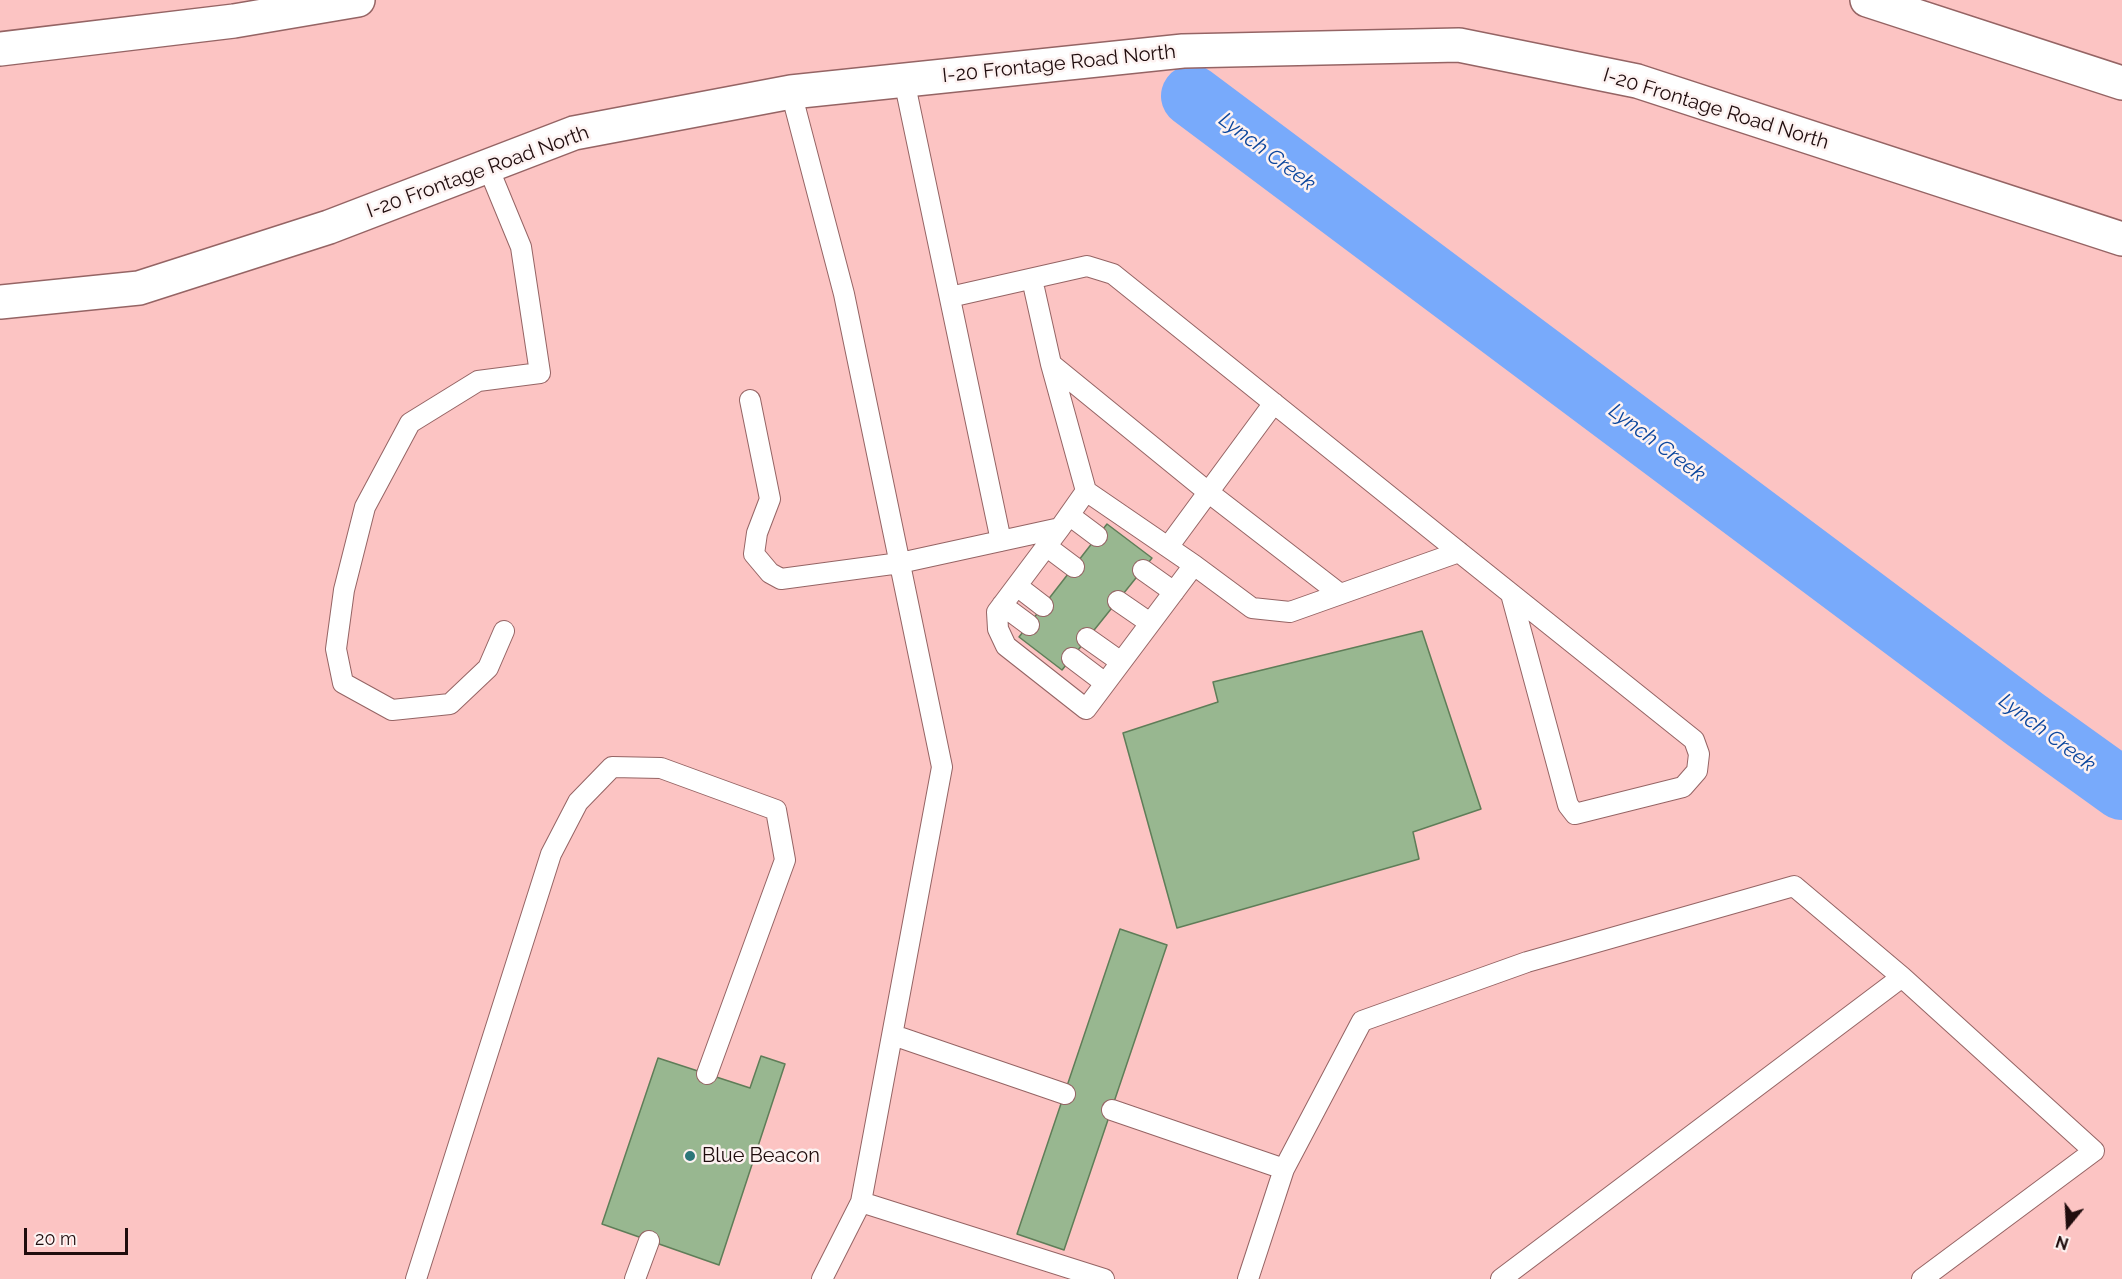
<!DOCTYPE html>
<style>
body{margin:0}
#map{position:relative;width:2122px;height:1279px;overflow:hidden;background:#fcc4c3;font-family:Raleway,sans-serif}
canvas{display:block}
.north{position:absolute;left:2038px;top:1195px;width:60px;height:60px;-webkit-text-stroke:4px #fdf2f1;paint-order:stroke;rotate:198deg;font-size:16px;font-weight:700;line-height:24px;text-align:center;color:#1f0c0d}
.north::after{content:'';display:block;margin:auto;width:21px;height:27px;background:#1f0c0d;clip-path:polygon(50% 0,100% 100%,50% 72%,0 100%)}
.scale{position:absolute;left:24px;top:1228px;width:104px;height:27px;box-sizing:border-box;border:3px solid #1f0c0d;border-top:0;padding-left:8px;font-size:18px;line-height:21px;white-space:nowrap;color:#1f0c0d;-webkit-text-stroke:4px #fdf2f1;paint-order:stroke}
</style>
<div id="map">
<canvas width="2122" height="1279"></canvas>
<div class="north">N</div>
<div class="scale">20 m</div>
</div>
<script>
const g = document.querySelector('canvas').getContext('2d');
g.lineJoin = 'round';
function stroke(path, color, width, dash) {
  g.strokeStyle = color;
  g.lineWidth = width;
  g.lineCap = dash ? 'butt' : 'round';
  g.setLineDash(dash || []);
  g.stroke(path);
}
function fill(path, color) {
  g.fillStyle = color;
  g.fill(path, 'evenodd');
}
function write(font, color, halo, rows, align = 'center') {
  g.font = font + ' Raleway,sans-serif';
  g.lineWidth = 5;
  g.setLineDash([]);
  g.textBaseline = 'middle';
  g.strokeStyle = halo;
  g.fillStyle = color;
  for (const [text, x, y, turn = 0] of rows) {
    g.save();
    g.translate(x, y);
    g.rotate((+turn || 0) * Math.PI / 180);
    g.textAlign = isNaN(turn) ? turn : align;
    if (halo) g.strokeText(text, 0, 0);
    g.fillText(text, 0, 0);
    g.restore();
  }
}
const river = new Path2D(`
 M 1192,96 L 2026,720 L 2122,789`);
const building = new Path2D(`
 M 1107,524 L 1152,558 L 1062,670 L 1019,637 Z
 M 1422,631 L 1481,809 L 1413,832 L 1419,859 L 1177,928 L 1123,733 L 1218,702 L 1213,682 Z
 M 1120,929 L 1167,945 L 1064,1250 L 1017,1234 Z
 M 761,1056 L 785,1064 L 719,1265 L 602,1224 L 658,1058 L 750,1088 Z`);
const lane = new Path2D(`
 M 904,80 L 1001,541
 M 791,92 L 844,294 L 942,767 L 861,1202 L 822,1279
 M 488,167 L 521,247 L 540,373 L 478,381 L 410,423 L 365,507 L 344,590 L 336,649 L 343,683 L 392,710 L 450,704 L 488,668 L 504,631
 M 950,297 L 1087,266 L 1113,274 L 1459,552 L 1694,740 L 1699,754 L 1697,771 L 1683,787 L 1575,814 L 1568,805 L 1511,594
 M 1051,364 L 1208,492 L 1340,594
 M 750,400 L 770,499 L 757,533 L 754,554 L 770,573 L 781,579 L 900,563 L 1060,528 L 1086,491 L 1051,364 L 1032,279
 M 1086,491 L 1194,565 L 1252,608 L 1290,612 L 1459,552
 M 1069,515 L 1097,536
 M 1060,528 L 997,612 L 998,629 L 1006,646 L 1086,709 L 1194,565
 M 1046,546 L 1074,567
 M 1168,547 L 1274,403
 M 1143,570 L 1174,592
 M 1017,586 L 1043,606
 M 1118,601 L 1150,623
 M 1002,605 L 1029,625
 M 1087,638 L 1121,662
 M 1072,658 L 1105,683
 M 893,1035 L 1065,1094
 M 1112,1110 L 1284,1169
 M 861,1202 L 1104,1279
 M 416,1279 L 551,854 L 578,802 L 612,767 L 661,768 L 776,810 L 785,860 L 707,1074
 M 635,1279 L 649,1241
 M 1248,1279 L 1284,1169 L 1362,1021 L 1527,962 L 1794,886 L 1902,977 L 2094,1151 L 1922,1279
 M 1501,1279 L 1902,977`);
const secondary = new Path2D(`
 M 0,302 L 139,288 L 329,227 L 574,133 L 791,92 L 1183,51 L 1459,45 L 1637,81 L 2122,239`);
const highway = new Path2D(`
 M 1867,0 L 2122,83
 M 0,49 L 234,21 L 358,0`);
const markers = [
 [690,1156,6,"#2c7679"]
];
const streetNames = [
 ["I-20 Frontage Road North",1059,64,-6],
 ["I-20 Frontage Road North",1716,109,17],
 ["I-20 Frontage Road North",478,172,-20]
];
const poiNames = [
 ["Blue Beacon",702,1156]
];
const waterNames = [
 ["Lynch Creek",1267,152,37],
 ["Lynch Creek",1657,443,37],
 ["Lynch Creek",2047,733,37]
];
stroke(river, '#78aafb', 62);
fill(building, '#98b790');
stroke(building, '#5f7d58', 1.5);
stroke(lane, '#956464', 22);
stroke(secondary, '#956464', 36);
stroke(highway, '#956464', 36);
stroke(lane, '#fff', 20);
stroke(secondary, '#fff', 33);
stroke(highway, '#fff', 33);
for (const [x, y, r, color] of markers) {
  const dot = new Path2D();
  dot.arc(x, y, r, 0, 2 * Math.PI);
  g.fillStyle = color;
  g.fill(dot);
  stroke(dot, '#fdf2f1', 2);
}
write('20px', '#1f0c0d', '#fdf2f1', streetNames);
write('20px', '#1f0c0d', '#fdf2f1', poiNames, 'left');
write('italic 21px', '#0c469d', '#fdf2f1', waterNames);
</script>
